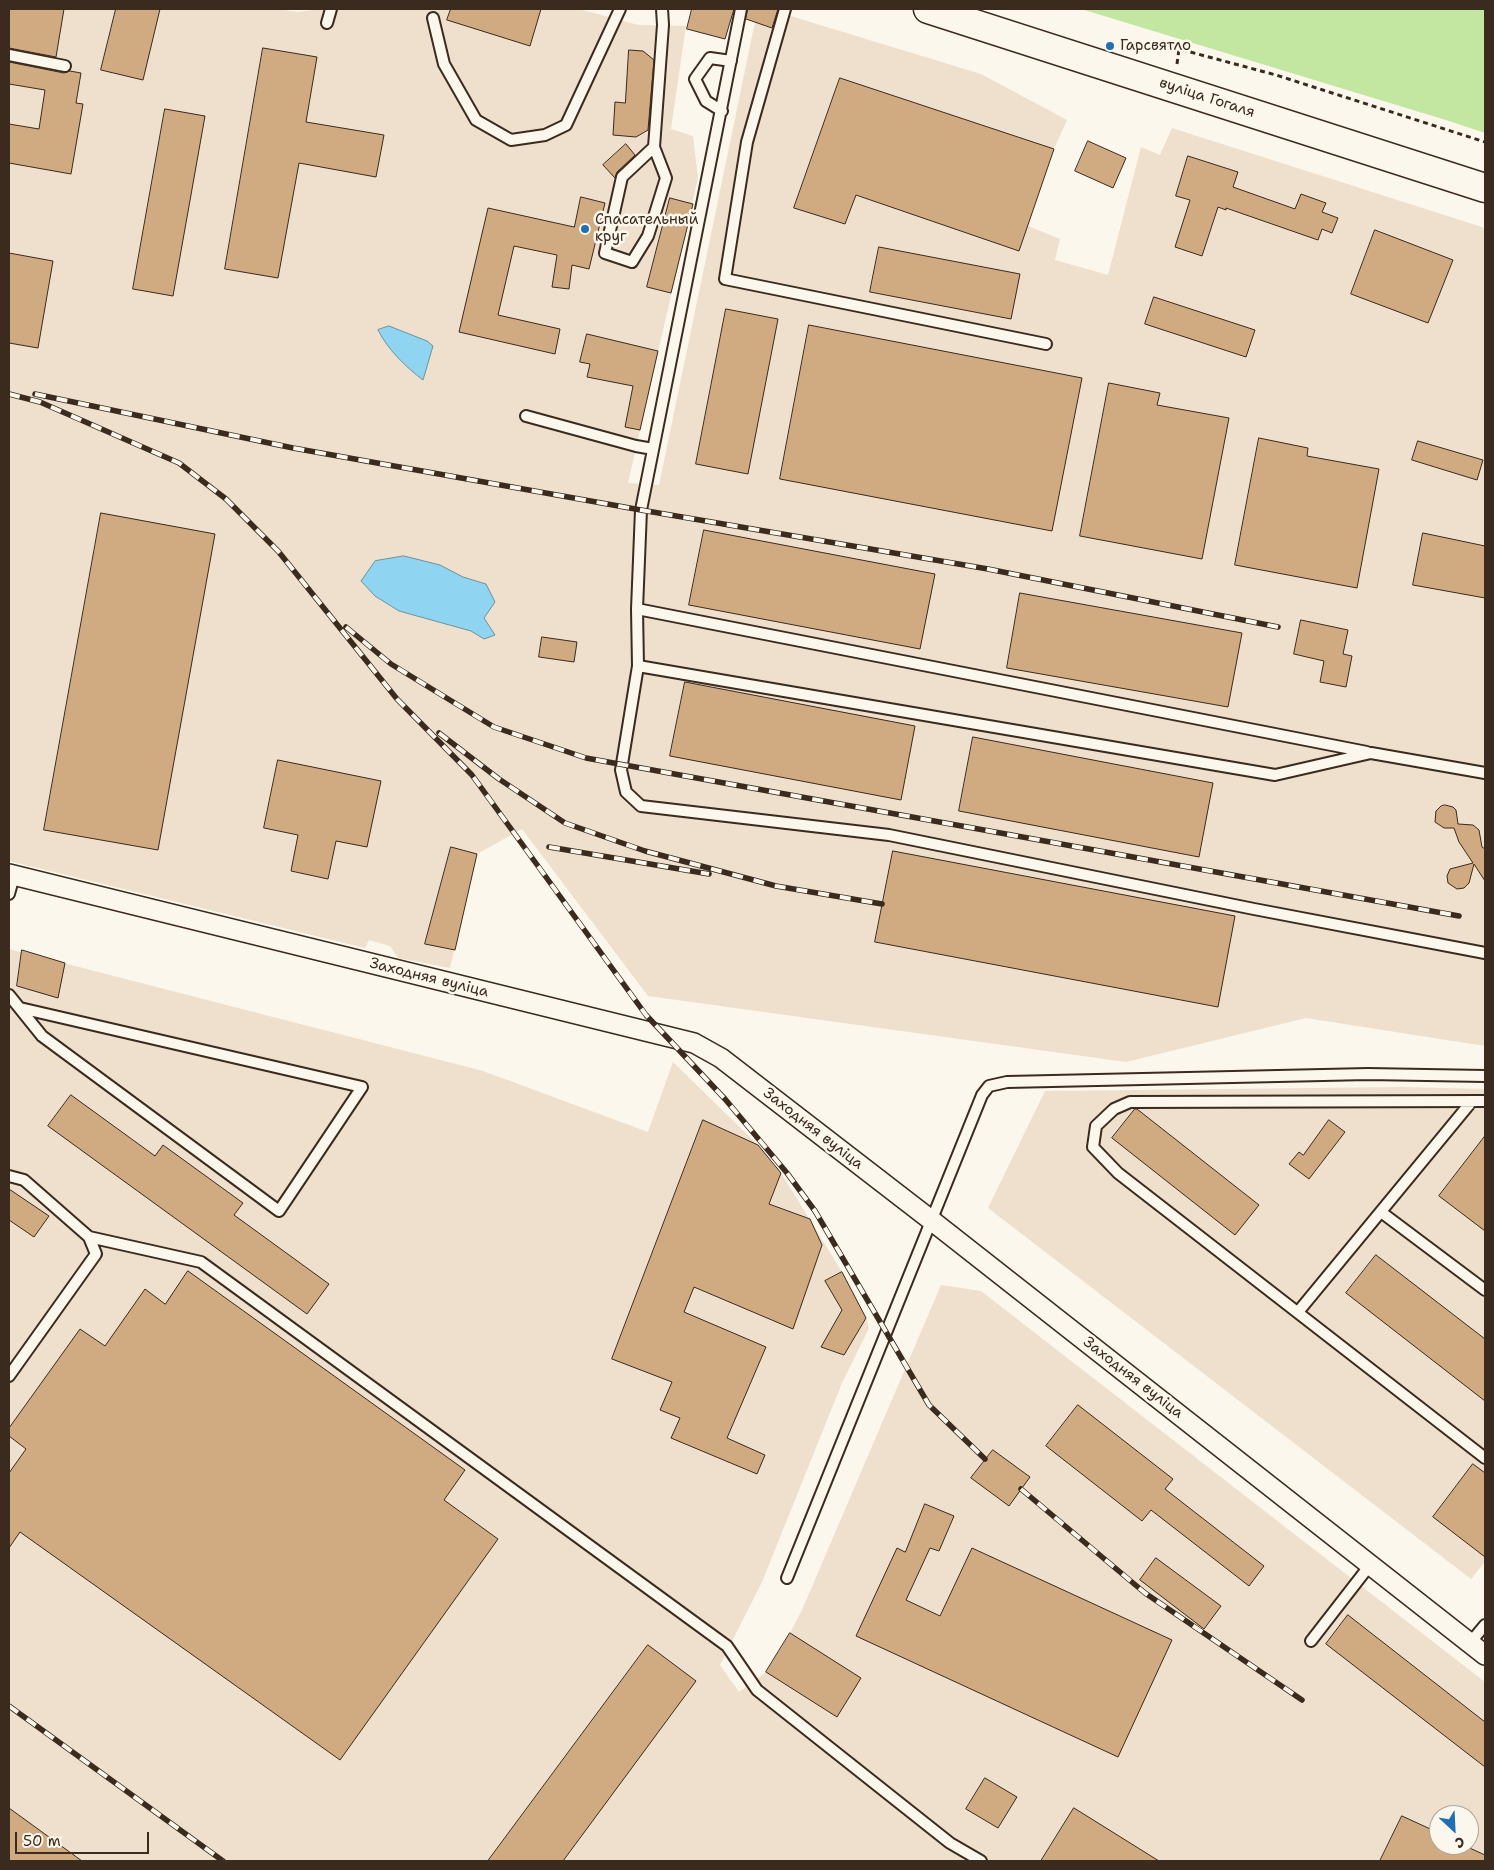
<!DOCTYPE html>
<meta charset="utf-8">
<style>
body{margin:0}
#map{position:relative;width:1494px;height:1870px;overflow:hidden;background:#fbf7ec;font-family:"Shantell Sans",sans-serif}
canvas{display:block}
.frame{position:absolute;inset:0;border:10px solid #3b2a1e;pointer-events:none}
.north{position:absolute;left:1429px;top:1805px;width:50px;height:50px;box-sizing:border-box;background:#fbf7ec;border:1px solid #aea59a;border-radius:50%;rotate:155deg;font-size:14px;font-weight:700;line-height:20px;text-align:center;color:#3b2a1e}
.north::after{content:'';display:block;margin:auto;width:18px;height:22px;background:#1f6fb2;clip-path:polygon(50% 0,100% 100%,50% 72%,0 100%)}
.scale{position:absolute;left:15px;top:1832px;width:134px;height:22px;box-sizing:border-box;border:2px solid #3b2a1e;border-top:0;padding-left:6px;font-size:15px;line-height:18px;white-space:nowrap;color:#3b2a1e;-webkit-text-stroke:4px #fbf7ec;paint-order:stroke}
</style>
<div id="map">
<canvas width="1494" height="1870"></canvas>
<div class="frame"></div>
<div class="north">С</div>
<div class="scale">50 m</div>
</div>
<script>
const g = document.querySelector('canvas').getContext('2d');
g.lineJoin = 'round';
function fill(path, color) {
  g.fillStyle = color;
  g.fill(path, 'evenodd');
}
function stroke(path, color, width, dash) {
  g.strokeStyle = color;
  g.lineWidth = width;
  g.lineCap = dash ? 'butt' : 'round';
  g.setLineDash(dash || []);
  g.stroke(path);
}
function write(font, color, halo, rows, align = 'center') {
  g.font = font + ' "Shantell Sans",sans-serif';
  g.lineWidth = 5;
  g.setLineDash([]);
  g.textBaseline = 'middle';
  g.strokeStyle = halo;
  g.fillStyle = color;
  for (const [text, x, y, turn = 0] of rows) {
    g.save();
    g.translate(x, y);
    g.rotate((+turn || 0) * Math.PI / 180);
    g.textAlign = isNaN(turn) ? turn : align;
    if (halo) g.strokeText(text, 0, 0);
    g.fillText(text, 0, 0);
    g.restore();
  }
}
const built = new Path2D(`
 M 9,9 L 277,9 L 298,12 L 320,9 L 579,9 L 638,25 L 686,26 L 671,129 L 693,136 L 698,178 L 628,483 L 659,485 L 755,22 L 759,9 L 780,9 L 784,14 L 981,74 L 1067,120 L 1054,149 L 1028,226 L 1060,239 L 1055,260 L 1108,275 L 1141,147 L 1160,155 L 1172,128 L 1485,228 L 1485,1046 L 1306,1018 L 1126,1062 L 648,996 L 522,829 L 477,854 L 450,968 L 398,958 L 390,946 L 369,940 L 365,948 L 9,861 Z
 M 9,949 L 483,1071 L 648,1132 L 673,1062 L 758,1145 L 781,1173 L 842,1272 L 866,1318 L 869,1328 L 842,1383 L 762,1582 L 720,1665 L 739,1692 L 766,1672 L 790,1633 L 802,1610 L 941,1285 L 981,1291 L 1485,1682 L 1485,1861 L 9,1861 ZM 1439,1815 L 1469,1815 L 1469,1845 L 1439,1845 Z
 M 1402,1087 L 1485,1089 L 1485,1562 L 1471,1579 L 988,1208 L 1045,1091 Z`);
const green = new Path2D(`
 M 1081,9 L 1485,9 L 1485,133 L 1449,121 Z`);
const water = new Path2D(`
 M 389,326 L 427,341 L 433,346 L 423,380 C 406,367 388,350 378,330 Z
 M 404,556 L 440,565 L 463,577 L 486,584 L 495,602 L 484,618 L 495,635 L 484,639 L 471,631 L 399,611 L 375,596 L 361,581 L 375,561 Z`);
const building = new Path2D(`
 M 9,9 L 64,9 L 56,57 L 9,48 Z
 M 116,9 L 160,9 L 143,80 L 101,70 Z
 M 451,9 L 541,9 L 530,46 L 447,20 Z
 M 692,9 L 734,9 L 725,39 L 687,29 Z
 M 748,9 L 778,9 L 772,28 L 746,19 Z
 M 263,48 L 317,57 L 306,122 L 384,135 L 376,177 L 299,163 L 278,278 L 225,269 Z
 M 629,50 L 643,51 L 654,60 L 648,130 L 636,137 L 613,135 L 615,102 L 625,103 Z
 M 9,62 L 64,73 L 70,71 L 81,73 L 76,103 L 83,104 L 71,174 L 9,163 L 9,124 L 39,129 L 45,90 L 9,84 Z
 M 840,78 L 1054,149 L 1019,251 L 856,195 L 845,224 L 794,208 Z
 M 165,109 L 205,116 L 173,296 L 133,289 Z
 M 1088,141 L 1126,158 L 1113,188 L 1075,171 Z
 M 626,144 L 635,155 L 617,172 L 615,178 L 603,165 Z
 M 1188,156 L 1238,172 L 1233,187 L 1295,209 L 1301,194 L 1326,203 L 1322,212 L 1338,218 L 1332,233 L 1322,229 L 1318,240 L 1226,208 L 1226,210 L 1218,207 L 1202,256 L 1175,247 L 1190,200 L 1176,196 Z
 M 581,197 L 605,203 L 589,269 L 572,265 L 569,289 L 552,287 L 557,255 L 514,246 L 498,315 L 560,329 L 555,354 L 459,332 L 488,208 L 574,227 Z
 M 670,198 L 693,204 L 671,293 L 647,287 Z
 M 1375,230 L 1453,260 L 1428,323 L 1351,294 Z
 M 879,247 L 1020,274 L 1011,319 L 870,292 Z
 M 9,253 L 53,261 L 38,348 L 9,343 Z
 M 1154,297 L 1255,330 L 1246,357 L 1145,324 Z
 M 726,309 L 778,319 L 748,474 L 696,464 Z
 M 809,325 L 1082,378 L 1052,531 L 780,479 Z
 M 587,334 L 658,351 L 640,430 L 625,427 L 633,386 L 587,377 L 590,364 L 580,362 Z
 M 1109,383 L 1160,393 L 1157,405 L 1229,418 L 1202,559 L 1080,536 Z
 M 1259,438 L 1308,448 L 1307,456 L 1379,469 L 1357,588 L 1235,565 Z
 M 1418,441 L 1483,460 L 1477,480 L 1412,460 Z
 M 101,513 L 215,534 L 158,850 L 44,830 Z
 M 704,530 L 935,574 L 920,649 L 689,605 Z
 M 1423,533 L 1485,546 L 1485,598 L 1413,585 Z
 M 1020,593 L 1242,633 L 1228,707 L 1007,668 Z
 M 1301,620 L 1348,630 L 1343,654 L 1352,656 L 1346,687 L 1320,682 L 1324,661 L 1294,654 Z
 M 542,637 L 577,642 L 574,662 L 539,657 Z
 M 685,682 L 915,726 L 901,800 L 670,756 Z
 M 973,737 L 1213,783 L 1199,857 L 959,811 Z
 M 278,760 L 381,781 L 367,847 L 336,841 L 328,879 L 291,871 L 298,835 L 264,828 Z
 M 1445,805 L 1453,807 L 1456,810 L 1458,824 L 1473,825 L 1479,830 L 1482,847 L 1485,849 L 1485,881 L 1474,864 L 1469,883 L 1464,888 L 1457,889 L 1448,883 L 1447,876 L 1450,869 L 1473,863 L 1459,842 L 1454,828 L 1444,828 L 1435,822 L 1436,811 L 1441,806 Z
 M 451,847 L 477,854 L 455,950 L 425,944 Z
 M 893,851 L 1235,916 L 1218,1007 L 875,942 Z
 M 22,950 L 65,963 L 58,998 L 17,986 Z
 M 71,1095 L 155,1156 L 163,1145 L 243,1203 L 234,1215 L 329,1284 L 307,1314 L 48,1126 Z
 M 1135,1109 L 1137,1109 L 1259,1205 L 1235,1235 L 1112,1138 Z
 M 703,1120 L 758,1145 L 781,1173 L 769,1204 L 810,1219 L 822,1245 L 793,1329 L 694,1287 L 684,1312 L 766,1347 L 727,1438 L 765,1455 L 757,1474 L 671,1438 L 680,1418 L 660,1410 L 672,1382 L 612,1359 Z
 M 1329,1120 L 1345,1132 L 1309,1179 L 1289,1164 L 1299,1152 L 1303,1155 Z
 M 1485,1136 L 1485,1231 L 1439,1196 Z
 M 9,1189 L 49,1216 L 34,1237 L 9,1220 Z
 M 1376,1255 L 1485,1339 L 1485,1401 L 1346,1293 Z
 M 188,1271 L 465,1470 L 444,1500 L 498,1539 L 340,1760 L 20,1532 L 9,1548 L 9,1473 L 26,1449 L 9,1436 L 9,1428 L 80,1329 L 105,1346 L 145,1289 L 165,1304 Z
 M 842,1272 L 866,1318 L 844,1355 L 821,1347 L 842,1310 L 825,1281 Z
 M 1078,1405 L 1173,1479 L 1165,1489 L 1264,1566 L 1249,1586 L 1151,1510 L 1142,1521 L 1046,1446 Z
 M 993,1450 L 1030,1477 L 1009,1506 L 971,1478 Z
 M 1473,1464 L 1485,1473 L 1485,1557 L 1433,1517 Z
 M 925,1504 L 954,1516 L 939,1551 L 930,1548 L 906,1600 L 940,1616 L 972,1548 L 1172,1640 L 1118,1757 L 856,1636 L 897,1548 L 905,1552 Z
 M 1156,1558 L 1221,1606 L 1204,1629 L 1140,1580 Z
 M 1348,1615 L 1485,1722 L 1485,1767 L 1326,1644 Z
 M 790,1633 L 861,1678 L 837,1717 L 766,1672 Z
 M 648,1645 L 696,1681 L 563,1861 L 488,1861 Z
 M 985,1778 L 1017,1797 L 998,1828 L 966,1809 Z
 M 9,1808 L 82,1861 L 9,1861 Z
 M 1074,1808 L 1159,1861 L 1041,1861 Z
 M 1402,1816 L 1439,1833 L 1439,1845 L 1463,1845 L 1485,1855 L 1485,1861 L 1380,1861 Z`);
const path = new Path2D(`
 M 1177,64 L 1179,49 L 1276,75 L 1485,142`);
const service = new Path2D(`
 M 741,9 L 641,510 L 637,609 L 638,666 L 621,770 L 626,792 L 641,806 L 889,835 L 1254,909 L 1485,953
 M 785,9 L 747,142 L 725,279 L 1046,344
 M 433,18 L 444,64 L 476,120 L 511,140 L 545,135 L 566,125 L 620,9
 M 327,23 L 331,9
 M 9,55 L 65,66
 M 722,111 L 706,101 L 695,79 L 710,58 L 731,61
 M 654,147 L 622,177 L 605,253 L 632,262 L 648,236 L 666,178 L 654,147 L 663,25 L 662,9
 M 526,416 L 636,446 L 653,449
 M 637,609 L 1367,752
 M 638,666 L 1275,775 L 1371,753 L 1485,773
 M 9,894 L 14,876
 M 9,995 L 42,1036 L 279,1211 L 362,1087 L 20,1008
 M 1485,1101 L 1130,1102 L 1114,1109 L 1096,1126 L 1093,1147 L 1118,1173 L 1485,1458
 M 9,1176 L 24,1180 L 89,1237 L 96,1254 L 9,1376
 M 1381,1212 L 1485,1290
 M 89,1237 L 201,1262 L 727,1646 L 757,1690 L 950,1843 L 981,1861
 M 1298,1312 L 1472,1101
 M 787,1578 L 982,1095 L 989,1086 L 1007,1082 L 1368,1074 L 1485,1076
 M 1311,1641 L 1370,1565
 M 1470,1643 L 1485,1625`);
const minor = new Path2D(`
 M 9,874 L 694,1043 L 721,1058 L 931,1220 L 1485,1655`);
const secondary = new Path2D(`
 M 928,9 L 1485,188`);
const rail = new Path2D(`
 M 9,394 L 40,402 L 179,463 L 226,499 L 278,551 L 397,699 L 472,775 L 646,1015 L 725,1099 L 787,1173 L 815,1211 L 929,1405 L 985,1459
 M 35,394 L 293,448 L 641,510 L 988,569 L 1278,627
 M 346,627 L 391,664 L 494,727 L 586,758 L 1459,916
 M 439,733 L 499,779 L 565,823 L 645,851 L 776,886 L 882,904
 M 549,847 L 709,874
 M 1021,1489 L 1145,1593 L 1302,1700
 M 9,1706 L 223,1861`);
const markers = [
 [1110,46,5,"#1f6fb2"],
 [585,229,5,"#1f6fb2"]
];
const poiNames = [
 ["Гарсвятло",1120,46],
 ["Спасательный",595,220],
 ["круг",595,237]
];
const streetNames = [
 ["вуліца Гогаля",1207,98,18],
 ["Заходняя вуліца",429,978,14],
 ["Заходняя вуліца",813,1129,38],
 ["Заходняя вуліца",1133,1378,38]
];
fill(built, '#eee0cc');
fill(green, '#c3e7a0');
fill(water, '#8fd5f1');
stroke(water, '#6d919d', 1);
fill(building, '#d0ab82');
stroke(building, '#3b2a1e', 1);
stroke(service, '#3b2a1e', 14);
stroke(minor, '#3b2a1e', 22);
stroke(secondary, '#3b2a1e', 31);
stroke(path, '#3b2a1e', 3, [5, 4]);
stroke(service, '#fbf7ec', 10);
stroke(minor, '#fbf7ec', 19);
stroke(secondary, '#fbf7ec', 28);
stroke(rail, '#3b2a1e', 5.5);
stroke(rail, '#fbf7ec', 4, [11]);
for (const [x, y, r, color] of markers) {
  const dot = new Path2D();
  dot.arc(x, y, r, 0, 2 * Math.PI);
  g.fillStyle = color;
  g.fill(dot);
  stroke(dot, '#fbf7ec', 2);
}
write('15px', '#3b2a1e', '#fbf7ec', poiNames, 'left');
write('15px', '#3b2a1e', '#fbf7ec', streetNames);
</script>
